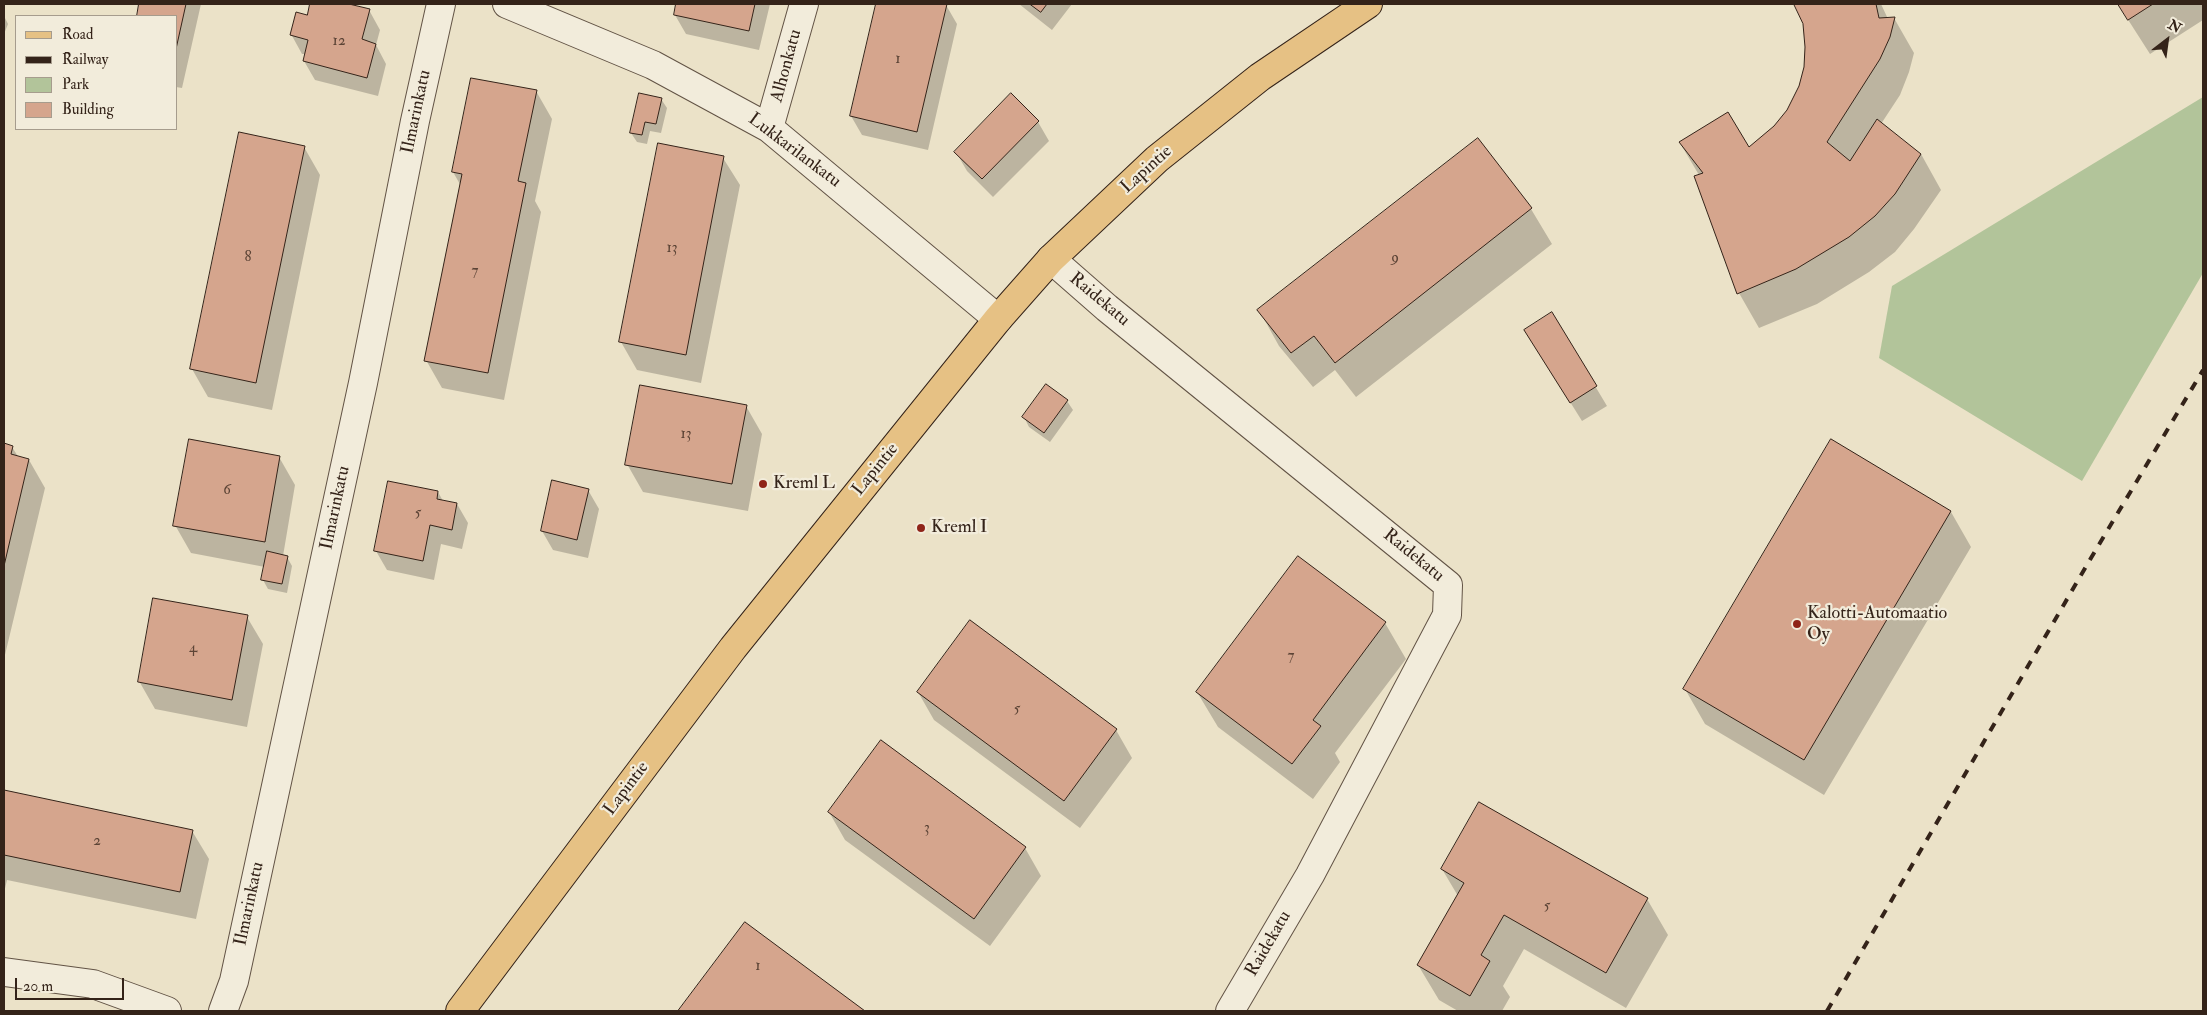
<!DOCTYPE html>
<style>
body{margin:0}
#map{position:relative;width:2207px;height:1015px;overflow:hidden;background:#ebe2c8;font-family:"IM FELL Double Pica",serif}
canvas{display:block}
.frame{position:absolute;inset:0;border:5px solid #342319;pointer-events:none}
.legend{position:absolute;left:15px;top:15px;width:162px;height:115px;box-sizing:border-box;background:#f2ecdb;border:1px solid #a69c8d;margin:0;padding:6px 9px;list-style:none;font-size:15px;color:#342319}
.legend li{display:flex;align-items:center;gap:10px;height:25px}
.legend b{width:25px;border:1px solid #a69c8d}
.north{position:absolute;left:2142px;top:15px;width:50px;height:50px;-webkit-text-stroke:4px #f2ecdb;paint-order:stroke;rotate:30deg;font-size:14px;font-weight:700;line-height:20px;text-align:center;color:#342319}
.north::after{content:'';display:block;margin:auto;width:18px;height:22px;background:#342319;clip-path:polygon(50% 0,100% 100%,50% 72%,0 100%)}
.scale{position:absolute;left:15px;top:978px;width:109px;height:22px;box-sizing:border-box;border:2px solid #342319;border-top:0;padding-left:6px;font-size:15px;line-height:18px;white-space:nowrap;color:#342319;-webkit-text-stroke:4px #f2ecdb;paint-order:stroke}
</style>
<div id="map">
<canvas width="2207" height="1015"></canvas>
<div class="frame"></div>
<ul class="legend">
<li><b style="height:6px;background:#e6c184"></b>Road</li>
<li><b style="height:6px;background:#342319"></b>Railway</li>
<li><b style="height:14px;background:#b2c49a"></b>Park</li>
<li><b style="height:14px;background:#d5a58d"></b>Building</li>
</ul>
<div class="north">N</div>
<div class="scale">20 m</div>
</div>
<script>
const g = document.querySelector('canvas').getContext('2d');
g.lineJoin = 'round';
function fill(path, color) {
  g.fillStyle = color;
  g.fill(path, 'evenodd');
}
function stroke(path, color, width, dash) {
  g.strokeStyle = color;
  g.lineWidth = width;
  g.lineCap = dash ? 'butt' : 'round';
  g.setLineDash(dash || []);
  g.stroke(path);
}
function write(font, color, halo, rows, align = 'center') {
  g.font = font + ' "IM FELL Double Pica",serif';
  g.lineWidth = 4.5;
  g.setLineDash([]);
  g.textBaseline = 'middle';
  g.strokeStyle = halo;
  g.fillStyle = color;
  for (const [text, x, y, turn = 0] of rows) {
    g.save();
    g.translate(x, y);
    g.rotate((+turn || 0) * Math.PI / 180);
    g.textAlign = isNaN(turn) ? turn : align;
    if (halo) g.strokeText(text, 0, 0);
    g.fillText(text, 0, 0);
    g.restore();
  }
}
const green = new Path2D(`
 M 2203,97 L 2203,273 L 2082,481 L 1879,358 L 1892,286 Z`);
const shadow = new Path2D(`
 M 141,4 L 201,4 L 182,88 L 176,87 L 176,16 L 138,16 Z
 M 311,4 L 344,4 L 369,10 L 380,30 L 376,45 L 386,64 L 378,96 L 315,80 L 304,61 L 306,54 L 302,54 L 291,34 L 308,16 Z
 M 678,4 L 770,4 L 759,50 L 686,34 L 675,15 Z
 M 877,4 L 946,5 L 957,24 L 928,150 L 862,135 L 851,116 Z
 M 1019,4 L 1072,4 L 1052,30 Z
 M 1796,4 L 1881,4 L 1888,19 L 1894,18 L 1914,53 L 1909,72 L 1900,95 L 1881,124 L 1921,154 L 1941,190 L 1914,229 L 1895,252 L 1869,272 L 1817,304 L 1759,328 L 1739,293 L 1699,175 L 1680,143 L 1748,148 L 1775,127 L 1788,111 L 1800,87 L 1805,68 L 1806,47 L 1804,23 Z
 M 2118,4 L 2203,4 L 2203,20 L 2150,54 Z
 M 4,16 L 8,24 L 4,34 Z
 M 536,91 L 552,119 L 535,201 L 541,212 L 504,400 L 442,388 L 426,360 L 461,186 L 453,172 Z
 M 661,99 L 667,108 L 661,133 L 650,131 L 647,144 L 637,142 L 631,133 Z
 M 1038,122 L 1049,141 L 993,197 L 967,171 L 956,152 Z
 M 1477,140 L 1531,209 L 1552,244 L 1356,397 L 1335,370 L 1313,387 L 1279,346 L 1259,310 Z
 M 304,147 L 320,175 L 272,410 L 208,397 L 192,369 Z
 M 723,158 L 740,185 L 701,383 L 637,370 L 621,342 Z
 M 1552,314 L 1607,406 L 1582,421 L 1537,349 Z
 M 1047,386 L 1067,401 L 1073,410 L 1050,442 L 1029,427 L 1024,417 Z
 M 746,406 L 762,434 L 748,511 L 643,492 L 627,464 Z
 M 1832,441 L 1951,512 L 1971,547 L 1824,795 L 1705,724 L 1685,689 Z
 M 4,445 L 12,447 L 19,458 L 29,460 L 45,488 L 4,659 Z
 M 279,457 L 295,485 L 283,556 L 287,557 L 292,566 L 287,593 L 268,589 L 263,580 L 265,567 L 191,553 L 175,525 Z
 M 588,490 L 599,509 L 588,558 L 553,550 L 542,531 Z
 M 438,492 L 443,501 L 457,504 L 468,523 L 462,549 L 441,544 L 434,580 L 387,570 L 376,551 Z
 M 1298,558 L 1385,623 L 1406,659 L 1335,753 L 1340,762 L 1313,799 L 1218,727 L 1197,692 Z
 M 247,617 L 263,644 L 247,727 L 155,709 L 139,681 Z
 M 918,692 L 1116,730 L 1132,758 L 1080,828 L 934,720 Z
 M 4,792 L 192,831 L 209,859 L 196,919 L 7,880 L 4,893 Z
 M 1480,804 L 1647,899 L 1668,935 L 1626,1008 L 1524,949 L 1503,986 L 1510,997 L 1502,1011 L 1458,1011 L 1439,1000 L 1418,965 L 1458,896 L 1442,869 Z
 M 829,812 L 1025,848 L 1041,876 L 990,946 L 845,840 Z
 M 746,924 L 863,1011 L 680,1011 Z`);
const building = new Path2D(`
 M 139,4 L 186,4 L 176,49 L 176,16 L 137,16 Z
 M 310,4 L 349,4 L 370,9 L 362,39 L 376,44 L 367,78 L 303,61 L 308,40 L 290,35 L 296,12 L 307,15 Z
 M 676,4 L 755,4 L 749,31 L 674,15 Z
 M 876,4 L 947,4 L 917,132 L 850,116 Z
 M 1030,4 L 1047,4 L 1041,12 Z
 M 1794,4 L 1876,4 L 1879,18 L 1895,17 L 1890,37 L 1880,59 L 1827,142 L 1850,161 L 1877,119 L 1921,154 L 1895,194 L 1875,216 L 1849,237 L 1796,269 L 1737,294 L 1694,176 L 1703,173 L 1679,142 L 1728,112 L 1749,147 L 1774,126 L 1787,110 L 1799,86 L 1804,67 L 1805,47 L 1803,24 Z
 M 2118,4 L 2153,4 L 2128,20 Z
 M 471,78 L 537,90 L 518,181 L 526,183 L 488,373 L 424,361 L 462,174 L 452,172 Z
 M 639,93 L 662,98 L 656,124 L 645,122 L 642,135 L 630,133 Z
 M 1011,93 L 1039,121 L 982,179 L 954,152 Z
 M 239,132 L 305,146 L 256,383 L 190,369 Z
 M 1478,138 L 1532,208 L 1335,363 L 1314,336 L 1291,353 L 1257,310 Z
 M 658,143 L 724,156 L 686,355 L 619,342 Z
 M 1552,312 L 1597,386 L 1570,403 L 1524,330 Z
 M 1046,384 L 1068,400 L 1044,433 L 1022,417 Z
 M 640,385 L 747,405 L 732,484 L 625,465 Z
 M 189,439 L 280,456 L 265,542 L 173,526 Z
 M 1831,439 L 1951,511 L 1804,760 L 1683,689 Z
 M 4,443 L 13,446 L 11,454 L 29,459 L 4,566 Z
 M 552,480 L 589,489 L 577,540 L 541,531 Z
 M 388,481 L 438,491 L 437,499 L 457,503 L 452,530 L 430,525 L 423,561 L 374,551 Z
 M 267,551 L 288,556 L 282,584 L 261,580 Z
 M 1298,556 L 1386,622 L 1313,720 L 1321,726 L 1292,764 L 1196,692 Z
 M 153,598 L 248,615 L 232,700 L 138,682 Z
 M 970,620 L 1117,729 L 1064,801 L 917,692 Z
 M 881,740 L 1026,847 L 974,919 L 828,812 Z
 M 4,790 L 193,830 L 180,892 L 4,855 Z
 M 1479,802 L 1648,898 L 1606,973 L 1504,915 L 1481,955 L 1490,961 L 1470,996 L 1417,965 L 1464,883 L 1441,869 Z
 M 745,922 L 865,1011 L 678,1011 Z`);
const minor = new Path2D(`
 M 507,4 L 653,65 L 769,128 L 998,319
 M 769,128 L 804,4
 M 1051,259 L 1107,308 L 1448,585 L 1447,615 L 1310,875 L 1230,1011
 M 4,972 L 93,984 L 167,1011
 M 223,1011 L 234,981 L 363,383 L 415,121 L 441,4`);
const major = new Path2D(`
 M 460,1011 L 733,648 L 998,319 L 1051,259 L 1157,159 L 1260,77 L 1368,4`);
const rail = new Path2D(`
 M 1827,1011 L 2091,558 L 2203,370`);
const markers = [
 [763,484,5,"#8f2418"],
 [921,528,5,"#8f2418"],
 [1797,624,5,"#8f2418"]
];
const numberNames = [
 ["12",339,42],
 ["1",898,60],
 ["13",672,249],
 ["8",248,258],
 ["9",1395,259],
 ["7",475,272],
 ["13",686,435],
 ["6",227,491],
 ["5",418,514],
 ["4",193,649],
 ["7",1291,657],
 ["5",1017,710],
 ["3",927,829],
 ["2",97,842],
 ["5",1547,907],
 ["1",758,967]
];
const streetNames = [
 ["Alhonkatu",787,66,-75],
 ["Ilmarinkatu",417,112,-78],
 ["Lukkarilankatu",794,151,37],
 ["Lapintie",1147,170,-42],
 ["Raidekatu",1099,300,40],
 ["Lapintie",876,470,-51],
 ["Ilmarinkatu",336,508,-78],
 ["Raidekatu",1413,556,39],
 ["Lapintie",627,789,-53],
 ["Ilmarinkatu",250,904,-78],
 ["Raidekatu",1269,944,-60]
];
const poiNames = [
 ["Kreml L",773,484],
 ["Kreml I",931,528],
 ["Kalotti-Automaatio",1807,614],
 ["Oy",1807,635]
];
fill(green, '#b2c49a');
fill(shadow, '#0003');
fill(building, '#d5a58d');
stroke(building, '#342319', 1);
stroke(minor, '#625345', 30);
stroke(major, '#342319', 30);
stroke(minor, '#f2ecdb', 28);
stroke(major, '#e6c184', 28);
stroke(rail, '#342319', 4, [9, 9]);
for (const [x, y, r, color] of markers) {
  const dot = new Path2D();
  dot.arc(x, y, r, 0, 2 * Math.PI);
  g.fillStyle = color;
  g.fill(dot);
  stroke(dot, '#f2ecdb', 2);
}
write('15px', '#5c4436', null, numberNames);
write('18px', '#342319', '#f2ecdb', streetNames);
write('18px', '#342319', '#f2ecdb', poiNames, 'left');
</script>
